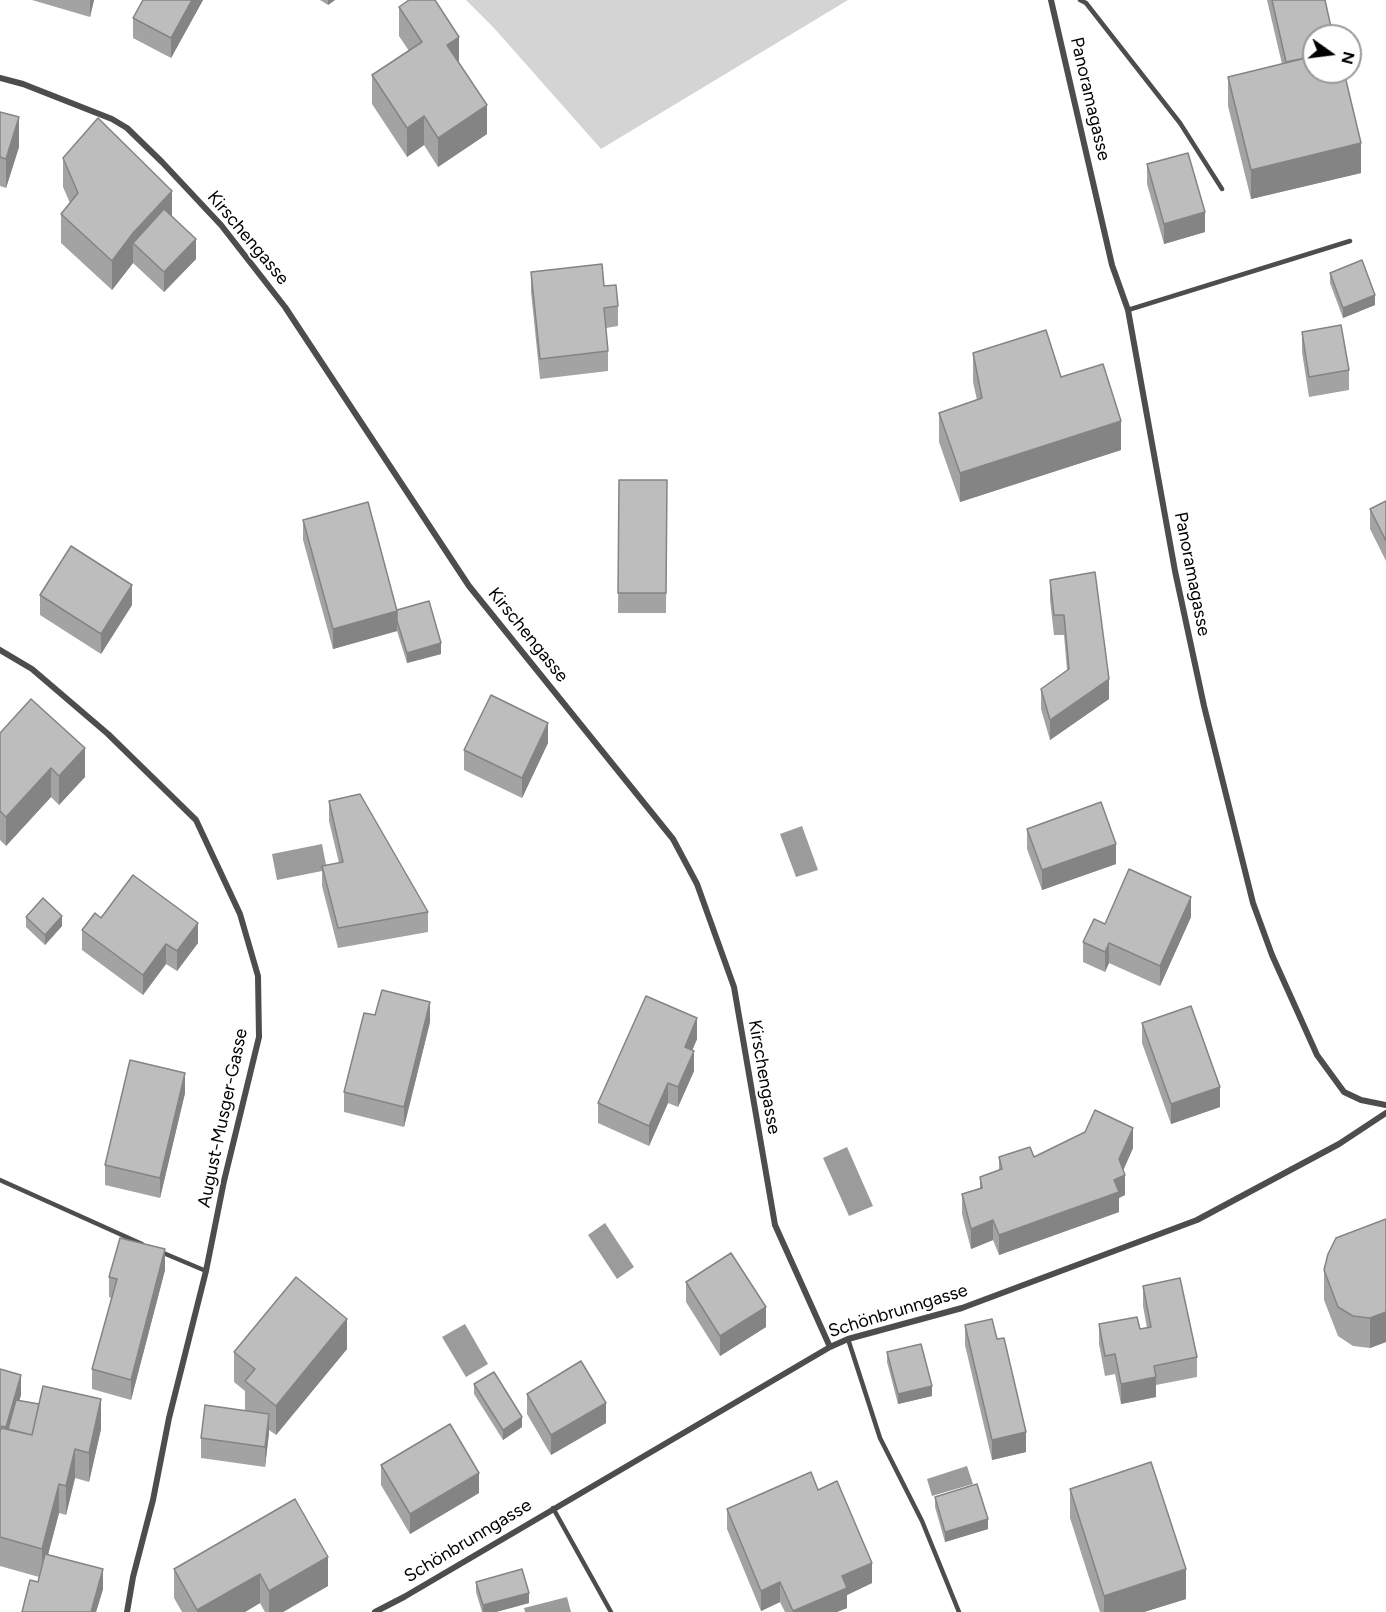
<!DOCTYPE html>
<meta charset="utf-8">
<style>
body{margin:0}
#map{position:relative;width:1386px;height:1612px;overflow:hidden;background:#fff;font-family:Figtree,sans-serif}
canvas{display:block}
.north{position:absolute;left:1302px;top:24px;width:60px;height:60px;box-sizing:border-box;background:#fff;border:2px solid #999;border-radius:50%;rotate:104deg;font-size:16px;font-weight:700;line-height:24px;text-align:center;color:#000}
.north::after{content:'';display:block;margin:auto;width:21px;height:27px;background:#000;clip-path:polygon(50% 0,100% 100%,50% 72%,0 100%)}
</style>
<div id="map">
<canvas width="1386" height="1612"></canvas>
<div class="north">N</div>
</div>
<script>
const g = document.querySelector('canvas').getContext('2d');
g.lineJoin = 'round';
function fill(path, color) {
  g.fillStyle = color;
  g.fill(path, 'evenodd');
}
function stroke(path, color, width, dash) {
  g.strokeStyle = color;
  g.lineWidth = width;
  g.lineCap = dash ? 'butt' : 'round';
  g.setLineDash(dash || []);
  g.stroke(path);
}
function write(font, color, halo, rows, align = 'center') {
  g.font = font + ' Figtree,sans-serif';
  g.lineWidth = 4.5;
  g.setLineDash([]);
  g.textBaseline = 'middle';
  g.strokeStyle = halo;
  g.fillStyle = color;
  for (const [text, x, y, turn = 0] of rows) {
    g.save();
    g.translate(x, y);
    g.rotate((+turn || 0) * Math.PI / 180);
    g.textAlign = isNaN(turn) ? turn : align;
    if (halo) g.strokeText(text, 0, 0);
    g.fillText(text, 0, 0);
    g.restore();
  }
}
const green = new Path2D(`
 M 466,0 L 848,0 L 601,149 L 494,28 Z`);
const water = new Path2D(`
 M 802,826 L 818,870 L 796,877 L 780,834 Z
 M 322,844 L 327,870 L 277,880 L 272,854 Z
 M 847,1147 L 873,1206 L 849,1216 L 823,1158 Z
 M 605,1223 L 634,1267 L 617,1279 L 588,1235 Z
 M 465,1324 L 488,1364 L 466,1377 L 442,1337 Z
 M 967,1466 L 973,1484 L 932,1496 L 927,1479 Z
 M 567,1597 L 571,1612 L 525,1612 L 524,1608 Z`);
const lane = new Path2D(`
 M 1080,0 L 1086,3 L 1180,123 L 1222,189
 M 1128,310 L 1350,241
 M 0,1180 L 142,1244
 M 161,1252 L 206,1271
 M 848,1339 L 880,1438 L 922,1521 L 959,1612
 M 553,1508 L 611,1612`);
const street = new Path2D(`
 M 1051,0 L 1112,265 L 1128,310 L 1175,571 L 1204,706 L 1253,903 L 1272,955 L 1317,1055 L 1344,1092 L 1361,1100 L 1386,1105
 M 0,78 L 23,84 L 112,119 L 127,128 L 162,162 L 221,225 L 285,307 L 469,586 L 673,839 L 697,884 L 734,987 L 775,1225 L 830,1347
 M 0,650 L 32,669 L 108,734 L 196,820 L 240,914 L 258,976 L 259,1037 L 224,1181 L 206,1271 L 169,1418 L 153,1500 L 133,1577 L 127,1612
 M 375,1612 L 404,1597 L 830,1347 L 848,1339 L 962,1308 L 1197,1220 L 1339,1144 L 1386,1113`);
const wall = new Path2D(`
 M 32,0 L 94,0 L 90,17 Z
 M 143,0 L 203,0 L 171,58 L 133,38 L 133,18 Z
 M 320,0 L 335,0 L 328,5 Z
 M 1267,0 L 1325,0 L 1361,173 L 1251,199 L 1228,106 L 1228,77 L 1282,64 Z
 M 399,7 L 459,63 L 487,134 L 438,167 L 424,145 L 407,157 L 372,104 L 372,75 L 409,51 L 399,36 Z
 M 0,112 L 19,147 L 6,188 L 0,186 Z
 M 63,158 L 172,217 L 196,259 L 164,292 L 133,263 L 112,290 L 61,243 L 61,214 L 70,203 L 63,187 Z
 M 1147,164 L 1205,232 L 1164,244 L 1147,184 Z
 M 531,272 L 604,286 L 618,306 L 618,326 L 606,328 L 608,351 L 608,371 L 540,379 L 531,292 Z
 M 1330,273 L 1375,305 L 1343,318 L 1330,283 Z
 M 1302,332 L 1349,370 L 1349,390 L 1309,397 L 1302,352 Z
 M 973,353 L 1121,450 L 960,502 L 939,442 L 939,413 L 977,400 L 973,382 Z
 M 619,480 L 667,480 L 666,613 L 618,613 Z
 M 1386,501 L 1386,561 L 1370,529 L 1370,509 Z
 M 303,520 L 397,610 L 441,654 L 407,663 L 397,631 L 333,649 L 303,540 Z
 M 1050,580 L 1109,699 L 1050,740 L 1041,709 L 1041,689 L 1067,670 L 1064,635 L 1054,635 L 1050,600 Z
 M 40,595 L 132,605 L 101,654 L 40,615 Z
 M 0,733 L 85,777 L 59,805 L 51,797 L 6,846 L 0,840 Z
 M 548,743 L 522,798 L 464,770 L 464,750 Z
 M 329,801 L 428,912 L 428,932 L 338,948 L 322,886 L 322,866 L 339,863 L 329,821 Z
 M 1027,829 L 1116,864 L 1042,890 L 1027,849 Z
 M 26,917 L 62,926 L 45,945 L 26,927 Z
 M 1191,917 L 1160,986 L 1109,963 L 1105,972 L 1083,962 L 1083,942 L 1105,924 Z
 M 101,918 L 198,943 L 177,971 L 166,964 L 143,995 L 82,950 L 82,930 Z
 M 375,1015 L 430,1022 L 404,1127 L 344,1112 L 344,1092 Z
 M 1142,1023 L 1220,1107 L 1171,1124 L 1142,1043 Z
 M 697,1039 L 692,1051 L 694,1071 L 678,1107 L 668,1103 L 649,1146 L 598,1123 L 598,1103 Z
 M 185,1093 L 160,1198 L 105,1185 L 105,1165 Z
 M 1133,1148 L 1123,1170 L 1125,1195 L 1119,1198 L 1119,1212 L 999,1255 L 993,1240 L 971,1249 L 962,1214 L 962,1194 L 980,1188 L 980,1177 L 999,1170 L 999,1157 L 1034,1157 Z
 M 1386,1219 L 1386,1342 L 1370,1348 L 1353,1346 L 1338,1336 L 1324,1300 L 1324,1270 Z
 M 165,1270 L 131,1400 L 92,1389 L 92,1369 L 112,1298 L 109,1297 L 109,1277 Z
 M 686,1282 L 766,1327 L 720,1356 L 686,1302 Z
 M 1143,1286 L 1197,1357 L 1197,1377 L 1156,1385 L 1156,1397 L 1121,1404 L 1115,1374 L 1105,1376 L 1099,1344 L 1099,1324 L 1140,1329 L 1147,1328 L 1143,1306 Z
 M 965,1325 L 1026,1452 L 992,1460 L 965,1345 Z
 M 347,1349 L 276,1435 L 269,1430 L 265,1467 L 201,1458 L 201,1438 L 247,1411 L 245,1410 L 245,1391 L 234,1382 L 234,1352 Z
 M 887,1352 L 932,1396 L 898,1404 L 887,1362 Z
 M 0,1369 L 21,1395 L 19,1400 L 101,1429 L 89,1482 L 75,1478 L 66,1515 L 59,1513 L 48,1554 L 103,1589 L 96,1612 L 22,1612 L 38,1582 L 39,1577 L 0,1566 Z
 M 474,1384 L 522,1427 L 503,1440 L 474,1394 Z
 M 527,1394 L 606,1423 L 551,1455 L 527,1414 Z
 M 381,1465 L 479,1493 L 410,1534 L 381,1485 Z
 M 1070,1489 L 1186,1599 L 1144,1612 L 1100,1612 L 1070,1518 Z
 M 818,1490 L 872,1583 L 847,1595 L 847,1608 L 837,1612 L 785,1612 L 780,1602 L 761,1611 L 727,1529 L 727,1509 Z
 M 935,1497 L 988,1529 L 945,1542 L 935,1507 Z
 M 295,1499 L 328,1586 L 283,1612 L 265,1612 L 260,1603 L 245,1612 L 182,1612 L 174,1598 L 174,1569 Z
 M 476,1582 L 529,1603 L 496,1612 L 482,1612 L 476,1592 Z`);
const shadedWall = new Path2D(`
 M 90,0 L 94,0 L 90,17 Z
 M 192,0 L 203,0 L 171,58 L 171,38 Z
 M 328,0 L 335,0 L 328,5 Z
 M 459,37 L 459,66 L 447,45 Z
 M 487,105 L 487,134 L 438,167 L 438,138 Z
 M 424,116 L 424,145 L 407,157 L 407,128 Z
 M 19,117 L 19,147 L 6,188 L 6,159 Z
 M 1361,143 L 1361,173 L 1251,199 L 1251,170 Z
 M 172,191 L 172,221 L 133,243 L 133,263 L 112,290 L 112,261 L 133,233 Z
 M 1205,212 L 1205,232 L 1164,244 L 1164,224 Z
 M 196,239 L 196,259 L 164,292 L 164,272 Z
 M 1375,295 L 1375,305 L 1343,318 L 1343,308 Z
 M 1121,421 L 1121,450 L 960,502 L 960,473 Z
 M 132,585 L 132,605 L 101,654 L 101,634 Z
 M 397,611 L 397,631 L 333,649 L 333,629 Z
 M 441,643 L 441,654 L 407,663 L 407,653 Z
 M 1109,679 L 1109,699 L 1050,740 L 1050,720 Z
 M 548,723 L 548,743 L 522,798 L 522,778 Z
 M 85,748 L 85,777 L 59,805 L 59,776 Z
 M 51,768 L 51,797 L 6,846 L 6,817 Z
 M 1116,844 L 1116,864 L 1042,890 L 1042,870 Z
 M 1191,897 L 1191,917 L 1160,986 L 1160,966 Z
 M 62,916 L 62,926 L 45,945 L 45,935 Z
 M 198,923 L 198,943 L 177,971 L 177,951 Z
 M 1109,943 L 1109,963 L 1105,972 L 1105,952 Z
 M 166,944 L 166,964 L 143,995 L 143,975 Z
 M 430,1002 L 430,1022 L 404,1127 L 404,1107 Z
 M 697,1018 L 697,1039 L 685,1067 L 685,1047 Z
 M 694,1051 L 694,1071 L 678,1107 L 678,1087 Z
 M 185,1073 L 185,1093 L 160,1198 L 160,1178 Z
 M 668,1083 L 668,1103 L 649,1146 L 649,1126 Z
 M 1220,1087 L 1220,1107 L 1171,1124 L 1171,1104 Z
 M 1133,1128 L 1133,1148 L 1120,1178 L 1125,1175 L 1125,1195 L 1119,1198 L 1119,1212 L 999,1255 L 999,1235 L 1114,1180 L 1119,1159 Z
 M 993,1220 L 993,1240 L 971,1249 L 971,1229 Z
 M 165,1249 L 165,1270 L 131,1400 L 131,1380 Z
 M 766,1307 L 766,1327 L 720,1356 L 720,1336 Z
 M 1386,1312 L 1386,1342 L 1370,1348 L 1370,1318 Z
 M 347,1319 L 347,1349 L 276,1435 L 276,1406 Z
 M 21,1375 L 21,1395 L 6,1447 L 6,1427 Z
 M 1156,1377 L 1156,1397 L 1121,1404 L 1121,1384 Z
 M 932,1386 L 932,1396 L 898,1404 L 898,1394 Z
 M 101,1399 L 101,1429 L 89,1482 L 89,1453 Z
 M 606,1403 L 606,1423 L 551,1455 L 551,1435 Z
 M 269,1414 L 269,1434 L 265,1467 L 265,1447 Z
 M 522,1417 L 522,1427 L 503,1440 L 503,1430 Z
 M 1026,1432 L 1026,1452 L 992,1460 L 992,1440 Z
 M 75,1449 L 75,1478 L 66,1515 L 66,1486 Z
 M 479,1473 L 479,1493 L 410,1534 L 410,1514 Z
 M 59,1484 L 59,1513 L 42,1578 L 42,1549 Z
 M 988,1519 L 988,1529 L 945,1542 L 945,1532 Z
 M 328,1557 L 328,1586 L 283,1612 L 269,1612 L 269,1591 Z
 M 872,1563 L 872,1583 L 847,1595 L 847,1608 L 837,1612 L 793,1612 L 793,1611 L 842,1576 Z
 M 103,1569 L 103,1589 L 96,1612 L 91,1612 Z
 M 1186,1569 L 1186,1599 L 1144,1612 L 1104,1612 L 1104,1596 Z
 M 260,1574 L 260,1603 L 245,1612 L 197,1612 L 197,1610 Z
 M 780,1582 L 780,1602 L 761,1611 L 761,1591 Z
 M 529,1593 L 529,1603 L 496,1612 L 483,1612 L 483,1605 Z`);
const building = new Path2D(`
 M 143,0 L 192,0 L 171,38 L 133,18 Z
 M 409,0 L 435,0 L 459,37 L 447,45 L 487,105 L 438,138 L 424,116 L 407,128 L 372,75 L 422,42 L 399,7 Z
 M 1272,0 L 1325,0 L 1333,36 L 1314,36 L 1314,56 L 1286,62 Z
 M 1314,56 L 1314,72 L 1344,72 L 1361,143 L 1251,170 L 1228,77 Z
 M 0,112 L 19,117 L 6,159 L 0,157 Z
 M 98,118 L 172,191 L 133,233 L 112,261 L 61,214 L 78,193 L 63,158 Z
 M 1188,153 L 1205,212 L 1164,224 L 1147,164 Z
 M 164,209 L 196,239 L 164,272 L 133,243 Z
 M 1362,260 L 1375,295 L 1343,308 L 1330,273 Z
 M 602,264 L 604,286 L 616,285 L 618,306 L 604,308 L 608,351 L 540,359 L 531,272 Z
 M 1341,325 L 1349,370 L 1309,377 L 1302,332 Z
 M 1046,330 L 1061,377 L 1103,364 L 1121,421 L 960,473 L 939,413 L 982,398 L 973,353 Z
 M 619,480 L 667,480 L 666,593 L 618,593 Z
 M 1386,501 L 1386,541 L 1370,509 Z
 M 368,502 L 397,611 L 333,629 L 303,520 Z
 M 71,546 L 132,585 L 101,634 L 40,595 Z
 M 1095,572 L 1109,679 L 1050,720 L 1041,689 L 1069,669 L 1064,615 L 1054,615 L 1050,580 Z
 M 429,601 L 441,643 L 407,653 L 397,621 L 397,610 Z
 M 491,695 L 548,723 L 522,778 L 464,750 Z
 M 31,699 L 85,748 L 59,776 L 51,768 L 6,817 L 0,811 L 0,733 Z
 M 360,794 L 428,912 L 338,928 L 322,866 L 343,862 L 329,801 Z
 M 1101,802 L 1116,844 L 1042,870 L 1027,829 Z
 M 1129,869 L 1191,897 L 1160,966 L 1109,943 L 1105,952 L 1083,942 L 1094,919 L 1105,924 Z
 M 133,875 L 198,923 L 177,951 L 166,944 L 143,975 L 82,930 L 95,913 L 101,918 Z
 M 43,898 L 62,916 L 45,935 L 26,917 Z
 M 382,990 L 430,1002 L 404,1107 L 344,1092 L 364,1013 L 375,1015 Z
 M 646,996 L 697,1018 L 685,1047 L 694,1051 L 678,1087 L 668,1083 L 649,1126 L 598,1103 Z
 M 1191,1006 L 1220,1087 L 1171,1104 L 1142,1023 Z
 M 130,1060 L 185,1073 L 160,1178 L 105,1165 Z
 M 1095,1110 L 1133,1128 L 1119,1159 L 1125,1175 L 1114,1180 L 1119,1192 L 999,1235 L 993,1220 L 971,1229 L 962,1194 L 982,1188 L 980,1177 L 1002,1169 L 999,1157 L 1030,1147 L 1034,1157 L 1085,1132 Z
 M 1386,1219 L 1386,1312 L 1370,1318 L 1353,1316 L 1338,1307 L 1324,1270 L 1328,1254 L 1336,1238 Z
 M 120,1238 L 165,1249 L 131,1380 L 92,1369 L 117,1279 L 109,1277 Z
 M 731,1253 L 766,1307 L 720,1336 L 686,1282 Z
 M 296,1277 L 347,1319 L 276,1406 L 245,1381 L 255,1369 L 234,1352 Z
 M 1180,1278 L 1197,1357 L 1154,1366 L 1156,1377 L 1121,1384 L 1115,1354 L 1105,1356 L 1099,1324 L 1137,1317 L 1140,1329 L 1151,1327 L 1143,1286 Z
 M 992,1319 L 997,1339 L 1004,1338 L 1026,1432 L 992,1440 L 965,1325 Z
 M 921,1344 L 932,1386 L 898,1394 L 887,1352 Z
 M 581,1361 L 606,1403 L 551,1435 L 527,1394 Z
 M 0,1369 L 21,1375 L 6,1427 L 0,1426 Z
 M 494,1372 L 522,1417 L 503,1430 L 474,1384 Z
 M 43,1386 L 101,1399 L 89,1453 L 75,1449 L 66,1486 L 59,1484 L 42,1549 L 0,1537 L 0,1432 L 1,1428 L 32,1435 Z
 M 16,1400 L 39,1404 L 32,1435 L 8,1429 Z
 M 205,1405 L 269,1414 L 265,1447 L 201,1438 Z
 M 450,1424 L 479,1473 L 410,1514 L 381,1465 Z
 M 1151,1462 L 1186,1569 L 1104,1596 L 1070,1489 Z
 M 811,1472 L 818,1490 L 837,1481 L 872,1563 L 842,1576 L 847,1588 L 793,1611 L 780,1582 L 761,1591 L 727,1509 Z
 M 977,1484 L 988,1519 L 945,1532 L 935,1497 Z
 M 295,1499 L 328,1557 L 269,1591 L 260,1574 L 197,1610 L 174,1569 Z
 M 45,1554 L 103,1569 L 91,1612 L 22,1612 L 30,1580 L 38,1582 Z
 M 522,1569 L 529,1593 L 483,1605 L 476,1582 Z`);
const streetNames = [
 ["Panoramagasse",1090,99,77],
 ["Kirschengasse",248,238,50],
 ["Panoramagasse",1192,574,79],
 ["Kirschengasse",528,635,51],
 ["Kirschengasse",764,1077,80],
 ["August-Musger-Gasse",223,1118,-78],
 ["Schönbrunngasse",898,1311,-17],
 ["Schönbrunngasse",468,1541,-31]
];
fill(green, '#d4d4d4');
fill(water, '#9b9b9b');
stroke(lane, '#4d4d4d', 4.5);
stroke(street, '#4d4d4d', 6);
fill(wall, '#a3a3a3');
fill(shadedWall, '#848484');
fill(building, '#bdbdbd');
stroke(building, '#848484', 1.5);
write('18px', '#000', '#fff', streetNames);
</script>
